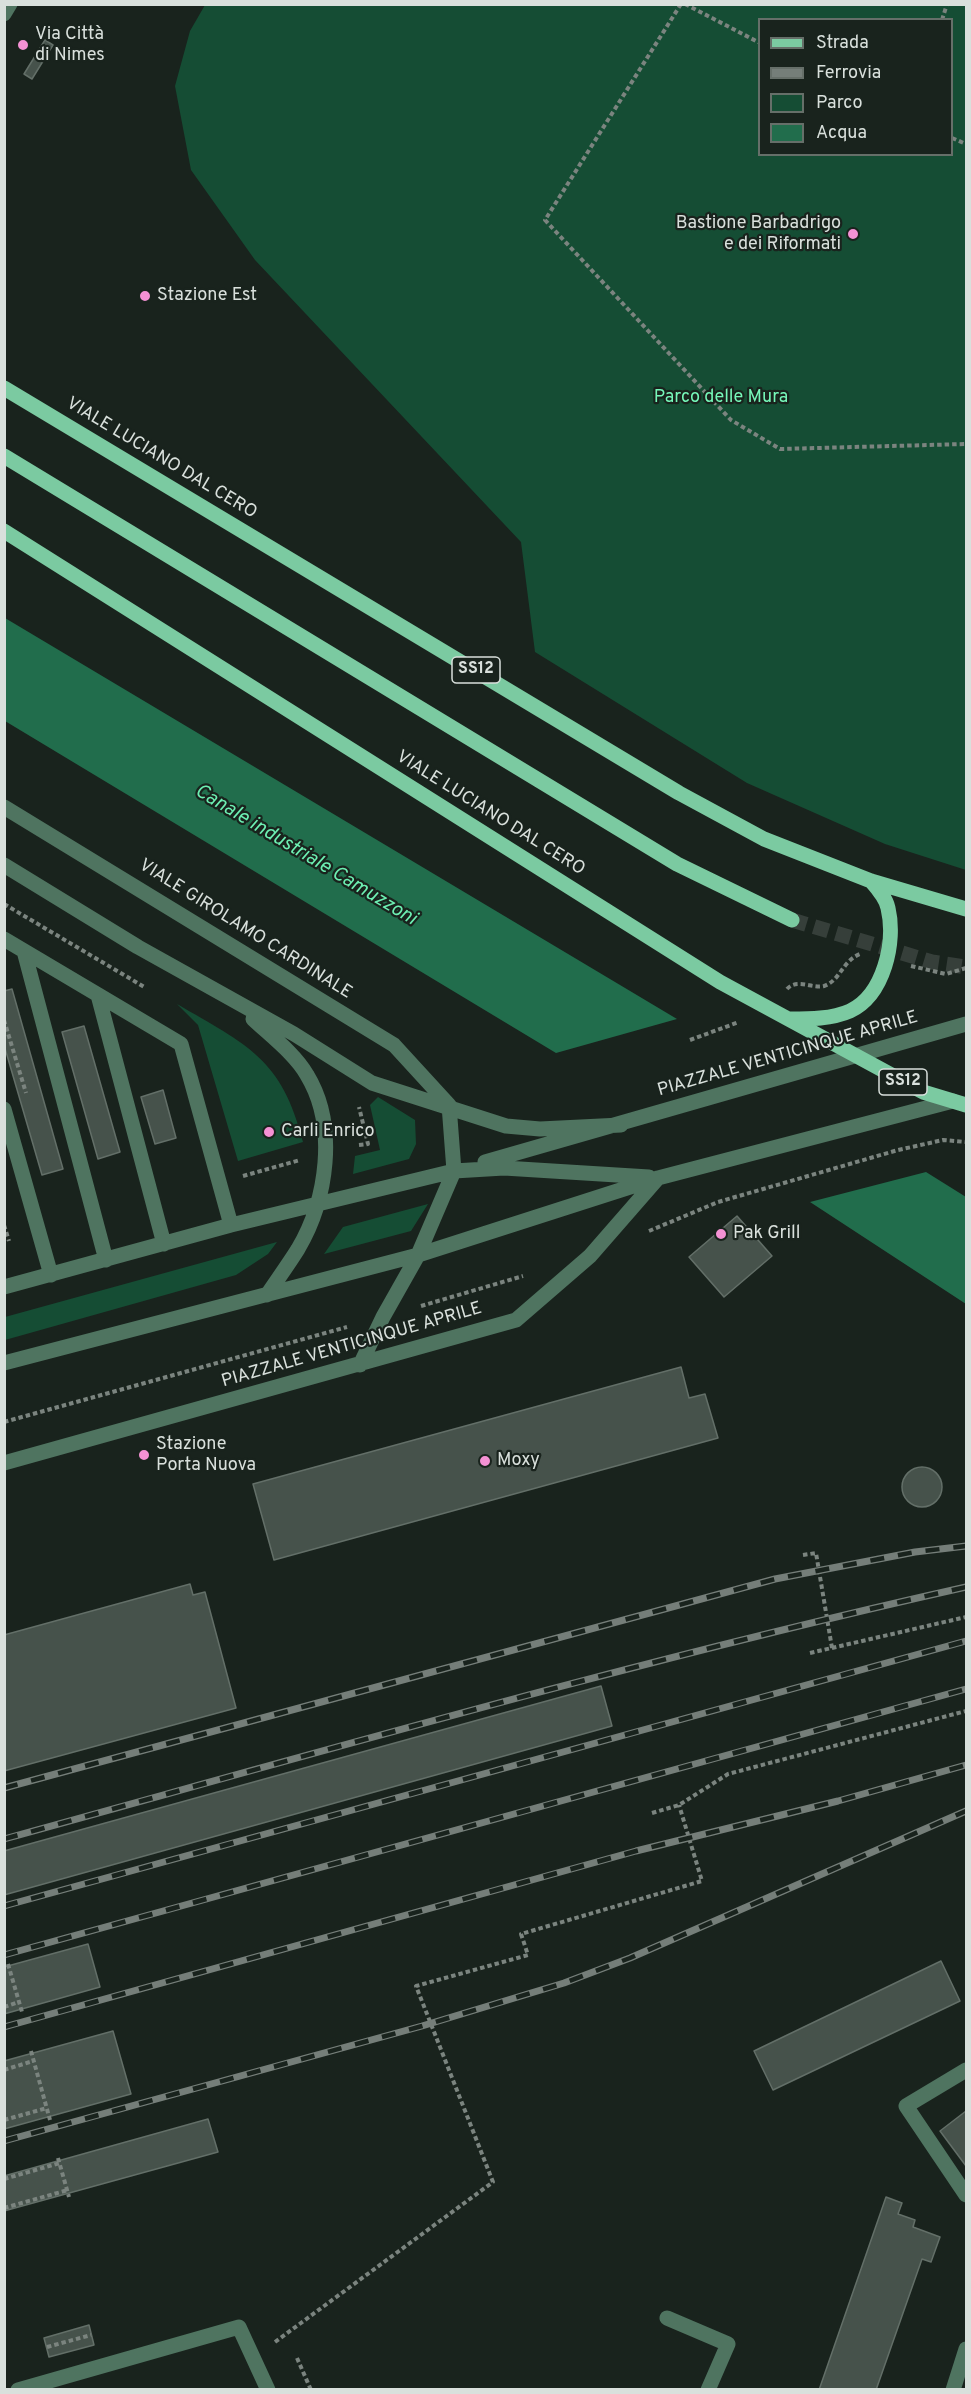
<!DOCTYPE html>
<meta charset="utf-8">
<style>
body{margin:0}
#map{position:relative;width:971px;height:2394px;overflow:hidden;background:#19231d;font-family:Overpass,sans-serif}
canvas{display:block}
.frame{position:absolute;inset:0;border:6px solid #d9e0dc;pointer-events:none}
.legend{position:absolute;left:758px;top:18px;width:195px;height:138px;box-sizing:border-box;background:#19231d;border:2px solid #666f69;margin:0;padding:8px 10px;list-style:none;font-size:18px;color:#d9e0dc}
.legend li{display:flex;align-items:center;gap:12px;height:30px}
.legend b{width:30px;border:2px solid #666f69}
</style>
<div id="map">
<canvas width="971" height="2394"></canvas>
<div class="frame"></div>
<ul class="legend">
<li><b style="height:8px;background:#7bcaa1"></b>Strada</li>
<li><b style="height:8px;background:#757e79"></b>Ferrovia</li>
<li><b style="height:16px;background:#154d34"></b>Parco</li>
<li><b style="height:16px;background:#216d4c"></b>Acqua</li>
</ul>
</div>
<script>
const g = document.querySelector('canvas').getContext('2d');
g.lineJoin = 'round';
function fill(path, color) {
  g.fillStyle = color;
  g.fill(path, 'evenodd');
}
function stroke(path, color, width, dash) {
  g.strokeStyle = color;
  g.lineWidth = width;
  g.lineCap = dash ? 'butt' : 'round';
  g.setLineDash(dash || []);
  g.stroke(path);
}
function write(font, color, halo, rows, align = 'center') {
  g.font = font + ' Overpass,sans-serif';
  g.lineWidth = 4.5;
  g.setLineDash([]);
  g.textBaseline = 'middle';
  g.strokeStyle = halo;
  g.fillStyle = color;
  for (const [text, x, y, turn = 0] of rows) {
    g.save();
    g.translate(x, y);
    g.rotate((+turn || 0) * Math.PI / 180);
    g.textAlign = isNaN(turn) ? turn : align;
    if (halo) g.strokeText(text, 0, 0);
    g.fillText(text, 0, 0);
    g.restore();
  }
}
const green = new Path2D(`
 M 205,5 L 966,5 L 966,870 L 885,844 L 747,783 L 535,652 L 521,542 L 255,260 L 191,170 L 175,86 L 190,31 ZM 760,20 L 952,20 L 952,154 L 760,154 Z
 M 177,1004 C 247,1045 282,1058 303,1142 L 238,1161 L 198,1025 Z
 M 378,1097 L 415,1120 L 416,1144 L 409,1159 L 353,1174 L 355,1156 L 380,1150 L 370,1105 Z
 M 428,1204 L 411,1231 L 324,1254 L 343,1227 Z
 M 277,1242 L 268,1254 L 236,1275 L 5,1340 L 5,1317 Z`);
const water = new Path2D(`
 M 5,618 L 677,1019 L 556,1053 L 5,721 Z
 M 926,1172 L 966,1197 L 966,1304 L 810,1202 Z`);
const building = new Path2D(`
 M 45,40 L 53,45 L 32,79 L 24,74 Z
 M 12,989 L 63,1169 L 42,1175 L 4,1045 L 4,991 Z
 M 84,1026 L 120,1152 L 98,1159 L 62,1032 Z
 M 163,1090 L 176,1138 L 155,1144 L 141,1097 Z
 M 737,1216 L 772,1256 L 724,1297 L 689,1257 Z
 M 681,1367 L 689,1398 L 705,1394 L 718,1438 L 274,1560 L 253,1484 Z
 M902 1487a20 20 0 1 1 40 0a20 20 0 1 1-40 0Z
 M 190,1584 L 193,1595 L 205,1592 L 236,1708 L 4,1771 L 4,1635 Z
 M 601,1686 L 612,1726 L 4,1895 L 4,1851 Z
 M 88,1944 L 100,1987 L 4,2014 L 4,1967 Z
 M 941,1961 L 960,2001 L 773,2090 L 754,2051 Z
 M 113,2031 L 131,2094 L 4,2129 L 4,2061 Z
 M 966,2111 L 966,2166 L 940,2131 Z
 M 208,2119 L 218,2152 L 4,2211 L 4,2176 Z
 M 886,2197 L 902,2203 L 898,2214 L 915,2220 L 913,2227 L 940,2237 L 931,2262 L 922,2259 L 876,2390 L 819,2390 Z
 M 89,2325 L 94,2345 L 49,2357 L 44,2338 Z`);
const majorTunnel = new Path2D(`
 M 792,920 L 932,962 L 966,967`);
const path = new Path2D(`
 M 681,4 L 545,220 L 731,420 L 780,449 L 966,444
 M 685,4 L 760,43
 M 942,20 L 947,4
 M 952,138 L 966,144
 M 4,904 L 146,988
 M 911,966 L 946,974 L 966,968
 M 787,989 C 797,978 812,989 824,986 C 841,980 842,961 860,954
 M 4,1020 L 26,1093
 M 690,1040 L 739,1022
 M 359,1145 L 368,1144 L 359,1107
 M 243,1176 L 300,1160
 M 4,1225 L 9,1241
 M 649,1231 L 718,1202 L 898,1150 L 943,1140 L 966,1142
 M 421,1306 L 523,1276
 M 4,1422 L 347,1327
 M 803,1555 L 816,1553 L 832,1648
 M 810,1653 L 966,1617
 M 652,1813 L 679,1805 L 728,1774 L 966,1711
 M 8,1964 L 22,2012
 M 4,2007 L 19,2002
 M 31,2051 L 50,2120
 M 4,2070 L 33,2061
 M 4,2120 L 47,2108
 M 58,2158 L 69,2197
 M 4,2179 L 60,2163
 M 4,2208 L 68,2190
 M 275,2342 L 493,2182 L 416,1986 L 528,1955 L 521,1934 L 702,1881 L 679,1805
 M 47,2347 L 91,2335
 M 297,2358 L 311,2390`);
const minor = new Path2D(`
 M 4,14 L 10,4
 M 4,807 L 394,1045 L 449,1105
 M 4,865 L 138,947 L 294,1034 L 372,1083 L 506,1126 L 540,1129 L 621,1125
 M 4,939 L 181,1044 L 231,1225
 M 24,951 L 106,1260
 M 98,995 L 164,1244
 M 253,1019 C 271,1036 295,1054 307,1075 C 338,1126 327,1200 298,1249 C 288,1265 277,1280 267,1295
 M 4,1109 L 51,1275
 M 485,1162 L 966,1024
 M 4,1287 L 231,1225 L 454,1171 L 504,1168 L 649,1177
 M 4,1363 L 418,1255 L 658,1178 L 953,1101
 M 360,1365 L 383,1317 L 418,1255 L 454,1171 L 449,1105
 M 4,1463 L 516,1320 L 590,1256 L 658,1178
 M 966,2070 L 906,2106 L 966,2195
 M 667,2318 L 728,2344 L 708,2390
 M 18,2390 L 239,2327 L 268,2390
 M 953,2390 L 966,2349`);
const major = new Path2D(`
 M 4,388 L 679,793 L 764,839 L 871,881 L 966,909
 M 4,456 L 677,864 L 792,920
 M 4,531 L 720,982 L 923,1092 L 966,1105
 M 790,1019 C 809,1019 832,1019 850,1011 C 884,995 896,942 888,908 C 886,898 878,889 871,881`);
const rail = new Path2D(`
 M 4,1788 L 775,1579 L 915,1552 L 966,1546
 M 4,1839 C 324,1751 643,1659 966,1587
 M 4,1906 L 966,1641
 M 4,1955 L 966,1689
 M 4,2027 L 636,1851 L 838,1801 L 966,1765
 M 4,2141 L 422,2026 L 564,1983 L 630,1958 L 966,1811`);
const markers = [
 [23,45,6,"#f491d4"],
 [853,234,6,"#f491d4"],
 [145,296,6,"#f491d4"],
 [269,1132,6,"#f491d4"],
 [721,1234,6,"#f491d4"],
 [144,1455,6,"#f491d4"],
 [485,1461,6,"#f491d4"]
];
const shields = [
 [476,670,48],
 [903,1082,48]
];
const shieldNames = [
 ["SS12",476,670],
 ["SS12",903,1082]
];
const poiNames = [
 ["Via Città",35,35],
 ["di Nimes",35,56],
 ["Bastione Barbadrigo",841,224,"right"],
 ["e dei Riformati",841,245,"right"],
 ["Stazione Est",157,296],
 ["Carli Enrico",281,1132],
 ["Pak Grill",733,1234],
 ["Stazione",156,1445],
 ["Porta Nuova",156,1466],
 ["Moxy",497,1461]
];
const parkNames = [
 ["Parco delle Mura",721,398]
];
const streetNames = [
 ["VIALE LUCIANO DAL CERO",161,459,31],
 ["VIALE LUCIANO DAL CERO",490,814,32],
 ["VIALE GIROLAMO CARDINALE",245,930,32],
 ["PIAZZALE VENTICINQUE APRILE",788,1055,-16],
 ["PIAZZALE VENTICINQUE APRILE",352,1346,-16]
];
const waterNames = [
 ["Canale industriale Camuzzoni",305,856,31]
];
fill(green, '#154d34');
fill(water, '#216d4c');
fill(building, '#46524b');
stroke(building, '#636f68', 1.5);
stroke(majorTunnel, '#363f3a', 15, [15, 8]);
stroke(path, '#7b847f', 4, [4.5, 3]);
stroke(minor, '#4f7460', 15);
stroke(major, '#7bcaa1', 15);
stroke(rail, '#757e79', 7);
stroke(rail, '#19231d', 4.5, [14]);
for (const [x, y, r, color] of markers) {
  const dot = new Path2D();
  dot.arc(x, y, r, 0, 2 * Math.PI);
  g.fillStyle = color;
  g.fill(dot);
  stroke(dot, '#19231d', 2);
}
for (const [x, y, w] of shields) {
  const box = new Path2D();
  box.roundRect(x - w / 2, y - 13, w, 26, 4.5);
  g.fillStyle = '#19231d';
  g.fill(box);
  stroke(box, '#d9e0dc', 1.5);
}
write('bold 16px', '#d9e0dc', null, shieldNames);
write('18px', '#d9e0dc', '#19231d', poiNames, 'left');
write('18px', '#76f7b9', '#19231d', parkNames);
write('18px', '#d9e0dc', '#19231d', streetNames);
write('italic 20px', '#6defb2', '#19231d', waterNames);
</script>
